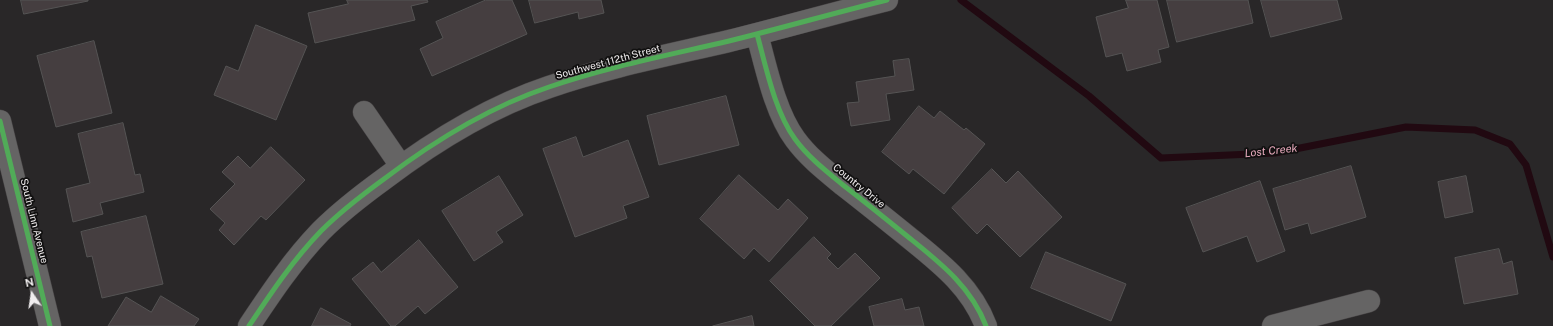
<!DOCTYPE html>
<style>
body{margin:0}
#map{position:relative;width:1553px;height:326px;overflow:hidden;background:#292728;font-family:"Public Sans",sans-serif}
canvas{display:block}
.north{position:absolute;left:12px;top:274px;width:40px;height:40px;-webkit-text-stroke:3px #111010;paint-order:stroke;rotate:347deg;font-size:11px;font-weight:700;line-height:16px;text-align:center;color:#f1eeef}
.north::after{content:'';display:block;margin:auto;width:14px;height:18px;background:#f1eeef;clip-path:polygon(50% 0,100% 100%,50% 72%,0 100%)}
</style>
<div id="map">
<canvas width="1553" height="326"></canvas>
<div class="north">N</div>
</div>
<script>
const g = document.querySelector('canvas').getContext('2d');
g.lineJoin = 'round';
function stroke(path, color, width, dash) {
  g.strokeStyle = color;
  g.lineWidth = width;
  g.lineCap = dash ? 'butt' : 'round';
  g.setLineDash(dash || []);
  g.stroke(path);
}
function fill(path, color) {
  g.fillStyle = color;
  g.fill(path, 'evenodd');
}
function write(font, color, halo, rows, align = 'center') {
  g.font = font + ' "Public Sans",sans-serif';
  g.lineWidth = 3.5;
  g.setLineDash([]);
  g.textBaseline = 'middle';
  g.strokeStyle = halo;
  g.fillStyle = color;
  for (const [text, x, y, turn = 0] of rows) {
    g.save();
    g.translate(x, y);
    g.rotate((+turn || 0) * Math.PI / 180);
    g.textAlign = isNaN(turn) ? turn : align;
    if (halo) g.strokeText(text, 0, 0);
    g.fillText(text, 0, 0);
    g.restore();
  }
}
const stream = new Path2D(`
 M 961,0 L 1089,96 L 1161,158 L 1275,153 L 1406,127 L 1475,130 L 1510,144 L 1526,165 L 1553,257`);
const building = new Path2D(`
 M 21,0 L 88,0 L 88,1 L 24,14 Z
 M 347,0 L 427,0 L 428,2 L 411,6 L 415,20 L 315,43 L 308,13 L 348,4 Z
 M 486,0 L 512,0 L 527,34 L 432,76 L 420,49 L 443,38 L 436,22 Z
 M 529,0 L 601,0 L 604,13 L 579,19 L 578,12 L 535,23 Z
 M 1126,0 L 1157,0 L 1169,47 L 1158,50 L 1161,62 L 1127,71 L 1122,53 L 1106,57 L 1096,17 L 1128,8 Z
 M 1167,0 L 1248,0 L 1253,23 L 1177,42 Z
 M 1261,0 L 1337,0 L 1342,19 L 1271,37 Z
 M 256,25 L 307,46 L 276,120 L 214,95 L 226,66 L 238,71 Z
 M 94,41 L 112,113 L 56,127 L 37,56 Z
 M 909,59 L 914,90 L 886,94 L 890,120 L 851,126 L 847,103 L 859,102 L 856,82 L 895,76 L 893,61 Z
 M 726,96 L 739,145 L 659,165 L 647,116 Z
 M 919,106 L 934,118 L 940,111 L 964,130 L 966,128 L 985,144 L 944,194 L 913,169 L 909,174 L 882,152 Z
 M 123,123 L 135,175 L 140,174 L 144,192 L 100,203 L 103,214 L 73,222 L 66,189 L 90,183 L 78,134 Z
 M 576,137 L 583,157 L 628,140 L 649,197 L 623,206 L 627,218 L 575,237 L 543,149 Z
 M 271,147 L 305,180 L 266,220 L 261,216 L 234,245 L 219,230 L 225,223 L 210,209 L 235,184 L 222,172 L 238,156 L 250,168 Z
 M 1351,166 L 1366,217 L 1311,234 L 1308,223 L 1285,230 L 1273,189 Z
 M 992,169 L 1006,183 L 1018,171 L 1062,217 L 1020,257 L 987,224 L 977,234 L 952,208 Z
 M 739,175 L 778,210 L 788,199 L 808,218 L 769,262 L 754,248 L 744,259 L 700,219 Z
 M 499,176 L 523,215 L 496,232 L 503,242 L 474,261 L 442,211 Z
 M 1466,176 L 1473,212 L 1445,218 L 1438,182 Z
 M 1260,181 L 1285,251 L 1257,262 L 1247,236 L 1203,252 L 1186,208 Z
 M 146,216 L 163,284 L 102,298 L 92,256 L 87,257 L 81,232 Z
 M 814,237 L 831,254 L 827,258 L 838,269 L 855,253 L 880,278 L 831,326 L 815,326 L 770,281 Z
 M 419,240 L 458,287 L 425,314 L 418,306 L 395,326 L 391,326 L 352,279 L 373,262 L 381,272 Z
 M 1499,249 L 1503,264 L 1512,261 L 1518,294 L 1464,304 L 1455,258 Z
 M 1046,252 L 1126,284 L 1111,321 L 1031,288 Z
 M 161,296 L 199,319 L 194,326 L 108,326 L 126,297 L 151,312 Z
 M 902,299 L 905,310 L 919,307 L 924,326 L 874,326 L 869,307 Z
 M 321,308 L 351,324 L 350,326 L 312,326 Z
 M 752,316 L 754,326 L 713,326 Z`);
const minor = new Path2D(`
 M 757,34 C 766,67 775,112 795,139 C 808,157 826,171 843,185 C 865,202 886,219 907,236 C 939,262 971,286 986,326
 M 364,112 L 401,166
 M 0,121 L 50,326
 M 249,326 C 271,293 293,260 321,231 C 340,212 362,195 384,179 C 434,141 489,107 549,87 C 607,67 669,55 729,41 C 782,28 834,13 887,0
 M 1273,326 L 1369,301`);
const cycleway = new Path2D(`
 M 757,34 C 766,67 775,112 795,139 C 808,157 826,171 843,185 C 865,202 886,219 907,236 C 939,262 971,286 986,326
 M 0,121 L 50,326
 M 249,326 C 271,293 293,260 321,231 C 340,212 362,195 384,179 C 434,141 489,107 549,87 C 607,67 669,55 729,41 C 782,28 834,13 887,0`);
const streetNames = [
 ["Southwest 112th Street",608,62,-15],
 ["Country Drive",859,186,39],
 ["South Linn Avenue",34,221,76]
];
const waterNames = [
 ["Lost Creek",1271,151,-6]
];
stroke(stream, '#210911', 7);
fill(building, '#453e40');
stroke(building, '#555454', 1);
stroke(minor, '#474445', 23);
stroke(minor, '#656464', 22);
stroke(cycleway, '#51ab58', 5);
write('10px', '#f1eeef', '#111010', streetNames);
write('italic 11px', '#ebacbf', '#111010', waterNames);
</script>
